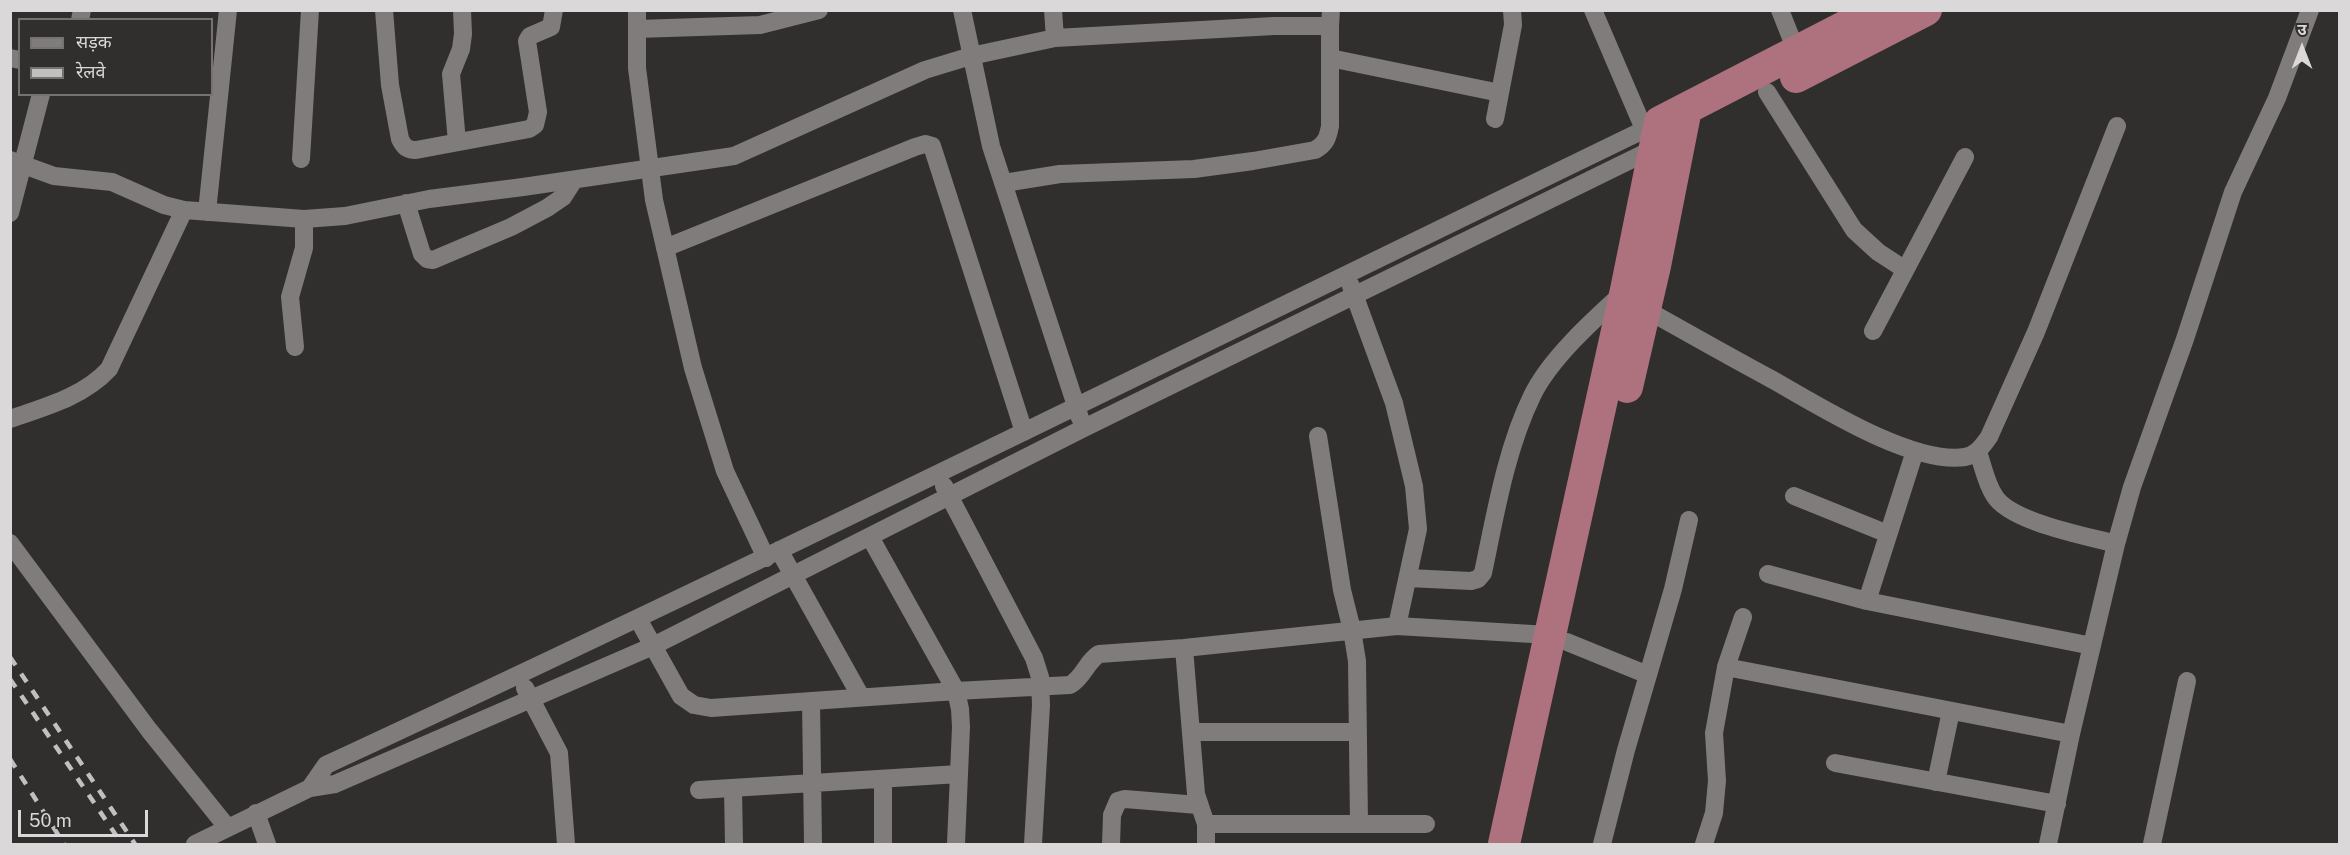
<!DOCTYPE html>
<meta charset="utf-8">
<style>
body{margin:0}
#map{position:relative;width:2350px;height:855px;overflow:hidden;background:#312e2e;font-family:"Public Sans","Noto Sans Devanagari",sans-serif}
canvas{display:block}
.frame{position:absolute;inset:0;border:12px solid #dad8d8;pointer-events:none}
.legend{position:absolute;left:18px;top:18px;width:195px;height:78px;box-sizing:border-box;background:#312e2e;border:2px solid #757272;margin:0;padding:8px 10px;list-style:none;font-size:18px;color:#dad8d8}
.legend li{display:flex;align-items:center;gap:12px;height:30px}
.legend b{width:30px;border:2px solid #757272}
.north{position:absolute;left:2272px;top:18px;width:60px;height:60px;-webkit-text-stroke:4px #312e2e;paint-order:stroke;rotate:0deg;font-size:16px;font-weight:700;line-height:24px;text-align:center;color:#dad8d8}
.north::after{content:'';display:block;margin:auto;width:21px;height:27px;background:#dad8d8;clip-path:polygon(50% 0,100% 100%,50% 72%,0 100%)}
.scale{position:absolute;left:18px;top:810px;width:130px;height:27px;box-sizing:border-box;border:3px solid #dad8d8;border-top:0;padding-left:8px;font-size:18px;line-height:21px;white-space:nowrap;color:#dad8d8;-webkit-text-stroke:4px #312e2e;paint-order:stroke}
</style>
<div id="map">
<canvas width="2350" height="855"></canvas>
<div class="frame"></div>
<ul class="legend">
<li><b style="height:8px;background:#807c7c"></b>सड़क</li>
<li><b style="height:8px;background:#c1bfbf"></b>रेलवे</li>
</ul>
<div class="north">उ</div>
<div class="scale">50 m</div>
</div>
<script>
const g = document.querySelector('canvas').getContext('2d');
g.lineJoin = 'round';
function stroke(path, color, width, dash) {
  g.strokeStyle = color;
  g.lineWidth = width;
  g.lineCap = dash ? 'butt' : 'round';
  g.setLineDash(dash || []);
  g.stroke(path);
}
const minor = new Path2D(`
 M 384,10 L 390,85 L 400,139 C 404,147 407,150 416,150 L 529,129 L 535,125 L 538,112 L 527,41 L 530,36 L 551,27 L 554,10
 M 637,10 L 637,68 L 654,200 L 693,368 L 725,471 L 766,558
 M 962,10 L 991,146 L 1080,418
 M 1053,10 L 1055,38
 M 1593,10 L 1644,129
 M 1780,10 L 1797,53
 M 80,20 L 82,10
 M 637,29 L 760,25 L 819,10
 M 10,58 L 20,60
 M 1330,58 L 1500,93
 M 1767,92 L 1854,230 L 1878,252 L 1904,269
 M 1495,119 L 1513,25 L 1512,10
 M 457,142 L 451,74 L 461,49 L 463,34 L 462,10
 M 301,159 L 310,10
 M 10,160 L 54,176 L 112,182 L 164,205 L 184,210 L 304,219 L 345,216 L 429,199 L 523,187 L 734,156 L 925,70 L 971,56 L 1055,38 L 1274,26 L 1330,26 L 1331,10
 M 1004,183 L 1060,174 L 1194,169 L 1253,161 L 1315,150 C 1326,144 1328,137 1330,126 L 1330,26
 M 406,203 L 422,254 L 427,259 L 433,260 L 511,227 L 547,208 L 563,197 L 574,180
 M 207,212 L 228,10
 M 10,213 L 41,94
 M 665,248 L 915,147 L 925,144 L 932,146 L 1024,432
 M 1351,286 L 1394,403 L 1414,486 L 1418,529 L 1397,626
 M 1645,309 C 1688,333 1730,357 1773,380 C 1819,406 1912,465 1965,457 C 1977,455 1982,446 1989,437 L 2036,332 L 2117,126
 M 1873,331 L 1965,157
 M 295,347 L 290,297 L 304,248 L 304,219
 M 10,419 C 45,407 83,397 109,369 L 184,210
 M 1318,436 L 1342,590 L 1352,630 L 1357,661 L 1359,824
 M 1978,452 C 1983,466 1986,483 1994,495 C 2009,522 2087,536 2116,544
 M 944,486 L 1034,658 L 1040,677 L 1041,705 L 1033,844
 M 1794,496 L 1888,534
 M 870,537 L 956,691 L 960,709 L 961,727 L 956,844
 M 10,543 L 149,730 L 227,827
 M 779,550 L 861,697
 M 1768,574 L 1867,601 L 2092,646
 M 1408,578 L 1471,581 L 1478,579 L 1483,573 C 1495,516 1506,449 1532,396 C 1549,360 1593,320 1623,293
 M 1867,601 L 1915,451
 M 638,619 L 681,696 L 694,705 L 711,708 L 956,691 L 1070,685 C 1084,677 1086,662 1099,654 L 1184,648 L 1397,626 L 1549,635
 M 1567,642 L 1648,675 L 1626,750 L 1602,844
 M 1184,648 L 1196,794 L 1206,824 L 1206,844
 M 1726,667 L 2071,734
 M 1648,675 L 1673,589 L 1689,520
 M 525,688 L 559,753 L 566,844
 M 811,701 L 813,844
 M 1191,732 L 1356,732
 M 1835,763 L 2057,804
 M 883,779 L 883,844
 M 1936,782 L 1951,711
 M 310,788 L 326,765 C 774,557 1216,337 1660,122
 M 733,789 L 734,844
 M 699,790 L 959,774
 M 256,813 L 267,844
 M 1206,824 L 1426,824
 M 195,844 L 310,788 L 335,784 L 653,646 L 1084,428 L 1655,148
 M 1111,844 L 1112,815 L 1118,801 L 1125,799 L 1198,805
 M 1704,844 L 1714,813 L 1717,781 L 1714,733 L 1726,667 L 1743,617
 M 2048,844 L 2071,734 L 2116,544 L 2132,487 L 2185,339 L 2233,192 L 2277,98 L 2310,10
 M 2152,844 L 2187,681`);
const trunk = new Path2D(`
 M 1796,77 L 1926,10
 M 1627,387 L 1655,266 L 1686,109
 M 1504,844 L 1626,290 L 1660,122 L 1877,10`);
const rail = new Path2D(`
 M 10,657 L 135,844
 M 10,679 L 122,844
 M 10,759 L 64,844`);
stroke(minor, '#807c7c', 18);
stroke(trunk, '#ae727f', 32);
stroke(rail, '#c1bfbf', 4.5, [10, 10]);
</script>
